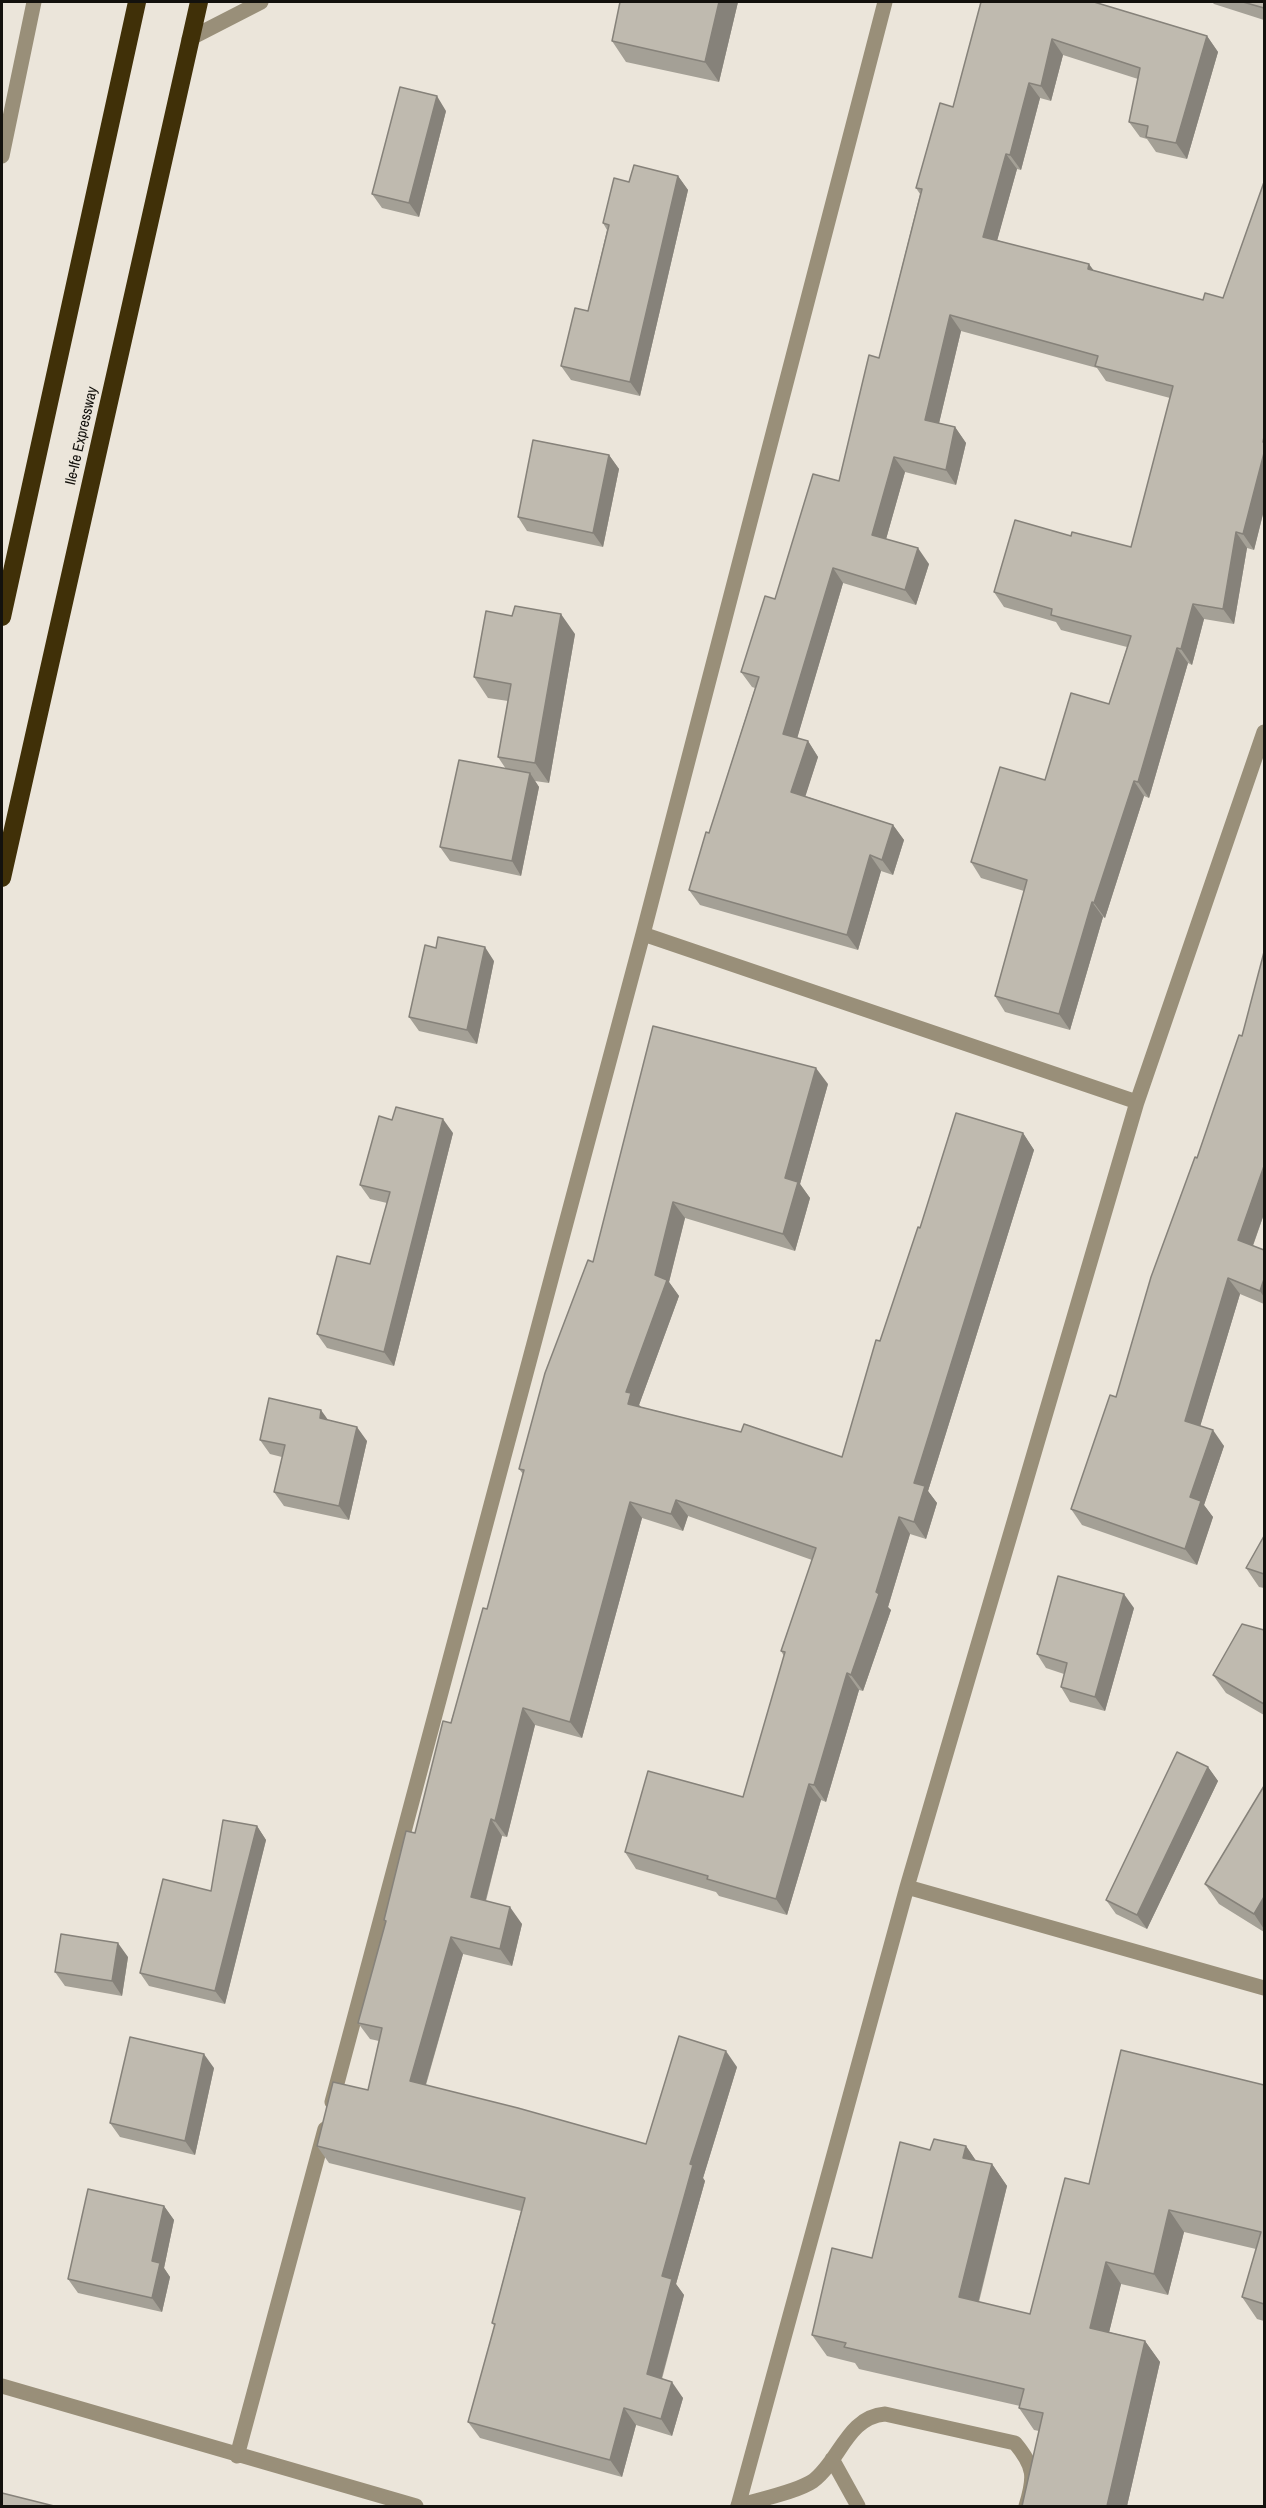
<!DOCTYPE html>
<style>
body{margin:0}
#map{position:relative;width:1266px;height:2508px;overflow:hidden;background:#ebe5da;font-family:"Archivo Narrow",sans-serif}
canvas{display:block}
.frame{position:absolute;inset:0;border:3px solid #13110d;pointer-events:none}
</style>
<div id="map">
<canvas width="1266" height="2508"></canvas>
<div class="frame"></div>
</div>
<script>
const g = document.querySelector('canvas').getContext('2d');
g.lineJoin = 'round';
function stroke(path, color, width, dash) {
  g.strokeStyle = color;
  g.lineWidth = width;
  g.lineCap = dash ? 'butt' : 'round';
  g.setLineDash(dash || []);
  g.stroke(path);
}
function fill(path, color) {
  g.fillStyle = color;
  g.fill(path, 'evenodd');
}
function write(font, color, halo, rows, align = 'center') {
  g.font = font + ' "Archivo Narrow",sans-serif';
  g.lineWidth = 4.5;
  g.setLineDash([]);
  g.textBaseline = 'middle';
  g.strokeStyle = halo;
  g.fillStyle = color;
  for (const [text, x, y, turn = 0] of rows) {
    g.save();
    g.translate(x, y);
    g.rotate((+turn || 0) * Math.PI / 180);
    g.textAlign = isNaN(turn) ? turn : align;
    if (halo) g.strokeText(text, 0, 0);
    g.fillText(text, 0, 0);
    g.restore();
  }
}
const lane = new Path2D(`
 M 189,39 L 261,2
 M 832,2459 L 858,2506
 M 738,2506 C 757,2500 797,2492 813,2481 C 840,2461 847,2417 885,2414 L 1015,2443 C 1035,2467 1035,2477 1026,2506`);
const street = new Path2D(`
 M 2,156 L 34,2
 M 643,934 L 1137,1102
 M 907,1887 L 1264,1988
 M 332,2102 L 643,934 L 885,2
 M 2,2386 L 416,2506
 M 237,2456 L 325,2129
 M 738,2506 L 907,1887 L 1137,1102 L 1264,732`);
const highway = new Path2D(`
 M 2,617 L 137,2
 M 2,878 L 199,2`);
const wall = new Path2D(`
 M 738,2 L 719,82 L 626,62 L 612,41 Z
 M 981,2 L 1207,36 L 1218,52 L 1187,159 L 1156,152 L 1147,139 L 1140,137 L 1129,122 L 1138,79 L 1063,55 L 1051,101 L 1040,98 L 1021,170 L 1017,169 L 997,240 L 1094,271 L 1203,300 L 1223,298 L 1264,182 L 1264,510 L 1254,550 L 1247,548 L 1234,624 L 1204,619 L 1192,665 L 1188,663 L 1149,798 L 1144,796 L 1105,918 L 1103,917 L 1070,1030 L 1005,1012 L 995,996 L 1024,891 L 981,878 L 971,862 L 1045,780 L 1109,704 L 1127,647 L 1061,630 L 1056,622 L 1004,607 L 994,592 L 1071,536 L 1131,547 L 1170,398 L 1106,381 L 1097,368 L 961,331 L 939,423 L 955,427 L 966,443 L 956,485 L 905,472 L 886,539 L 929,564 L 916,605 L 843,583 L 797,738 L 808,741 L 818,757 L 805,796 L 893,825 L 904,840 L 893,875 L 881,871 L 858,950 L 700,905 L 689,890 L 709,833 L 755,688 L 752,687 L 741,672 L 775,599 L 839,481 L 879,358 L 920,194 L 916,188 L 953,107 Z
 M 1212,2 L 1264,2 L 1264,20 L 1214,4 Z
 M 446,111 L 419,217 L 382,208 L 372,194 Z
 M 678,176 L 688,190 L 640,396 L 571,380 L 561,366 L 588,311 L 607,230 L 603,223 L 629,182 Z
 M 609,455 L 619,469 L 603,547 L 527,531 L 518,517 Z
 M 575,634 L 549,783 L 535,781 L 539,787 L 521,876 L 450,861 L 440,847 L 506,769 L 498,757 L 508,701 L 488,698 L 474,677 Z
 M 494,961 L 477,1044 L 419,1031 L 409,1017 Z
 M 1242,1036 L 1264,1214 L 1253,1246 L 1264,1250 L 1264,1304 L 1240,1294 L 1200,1426 L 1224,1446 L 1204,1505 L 1213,1517 L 1197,1565 L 1082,1525 L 1071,1509 L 1116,1397 L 1197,1158 Z
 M 828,1084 L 800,1184 L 810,1198 L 795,1251 L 685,1218 L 669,1282 L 679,1296 L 639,1405 L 641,1407 L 842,1457 L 880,1341 L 920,1228 L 1023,1133 L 1034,1150 L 928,1491 L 937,1503 L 926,1539 L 910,1534 L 888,1607 L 891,1610 L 863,1691 L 859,1690 L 826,1802 L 821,1800 L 787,1915 L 719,1896 L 716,1892 L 636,1869 L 625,1852 L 743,1797 L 784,1656 L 781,1651 L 812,1560 L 688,1516 L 683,1531 L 642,1518 L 582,1738 L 535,1725 L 507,1837 L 502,1836 L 486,1901 L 522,1924 L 512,1966 L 463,1954 L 426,2085 L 646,2144 L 737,2067 L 703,2178 L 705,2181 L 676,2284 L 684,2295 L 662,2379 L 683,2398 L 672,2436 L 636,2425 L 622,2477 L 480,2438 L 468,2422 L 495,2326 L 492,2323 L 521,2211 L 329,2163 L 317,2146 L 368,2090 L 379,2041 L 370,2039 L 358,2023 L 386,1923 L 384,1920 L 415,1833 L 487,1609 L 523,1474 L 519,1469 L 593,1262 Z
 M 453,1133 L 394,1366 L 327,1348 L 317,1334 L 370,1264 L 387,1203 L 370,1199 L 360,1185 Z
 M 328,1420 L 367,1441 L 349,1520 L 284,1506 L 274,1492 L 282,1457 L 270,1454 L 260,1440 Z
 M 1264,1536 L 1264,1588 L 1259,1587 L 1246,1568 Z
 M 1134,1608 L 1105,1711 L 1070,1702 L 1061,1687 L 1064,1674 L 1046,1668 L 1037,1654 Z
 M 1264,1630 L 1264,1715 L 1226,1693 L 1213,1675 Z
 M 1208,1767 L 1218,1781 L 1147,1929 L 1116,1914 L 1106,1900 Z
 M 1264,1786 L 1264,1932 L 1219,1904 L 1205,1884 Z
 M 257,1826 L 266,1840 L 225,2004 L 149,1986 L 140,1973 L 211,1891 Z
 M 128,1957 L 122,1996 L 65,1986 L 55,1972 Z
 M 214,2068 L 195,2155 L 120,2137 L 110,2123 Z
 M 1264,2085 L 1264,2321 L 1257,2319 L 1242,2297 L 1256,2249 L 1184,2232 L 1168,2295 L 1121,2284 L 1109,2332 L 1145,2341 L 1160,2362 L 1127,2506 L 1022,2506 L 1039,2431 L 1034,2430 L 1019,2408 L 1020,2406 L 859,2369 L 855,2363 L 827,2356 L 812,2335 L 872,2258 L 930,2150 L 966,2146 L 976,2161 L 992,2164 L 1007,2186 L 979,2302 L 1030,2314 L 1089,2184 Z
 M 164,2206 L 174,2220 L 164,2268 L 170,2277 L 162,2312 L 78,2293 L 68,2279 Z`);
const shadedWall = new Path2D(`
 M 719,2 L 738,2 L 719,82 L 705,62 Z
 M 1207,36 L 1218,52 L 1187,159 L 1176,143 Z
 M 1052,39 L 1063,55 L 1051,101 L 1041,86 Z
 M 1029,83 L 1040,98 L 1021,170 L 1010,155 Z
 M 437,96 L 446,111 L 419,217 L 409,203 Z
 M 1006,154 L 1017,169 L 994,252 L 983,237 Z
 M 678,176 L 688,190 L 640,396 L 630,382 Z
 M 1089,264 L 1100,279 L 1088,269 Z
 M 950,315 L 961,331 L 936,436 L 925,420 Z
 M 955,427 L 966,443 L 956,485 L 946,470 Z
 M 1264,453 L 1264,510 L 1254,550 L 1243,534 Z
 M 609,455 L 619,469 L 603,547 L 593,533 Z
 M 894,457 L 905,472 L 883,550 L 872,535 Z
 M 1236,532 L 1247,548 L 1234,624 L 1223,609 Z
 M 918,548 L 929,564 L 916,605 L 905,590 Z
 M 833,568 L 843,583 L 794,749 L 783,734 Z
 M 1193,604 L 1204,619 L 1192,665 L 1181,649 Z
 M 561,614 L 575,634 L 549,783 L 535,763 Z
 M 1177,648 L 1188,663 L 1149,798 L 1138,782 Z
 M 808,741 L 818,757 L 802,807 L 791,792 Z
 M 530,773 L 539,787 L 521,876 L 512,861 Z
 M 1134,781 L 1144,796 L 1105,918 L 1094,903 Z
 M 893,825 L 904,840 L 893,875 L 882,860 Z
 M 870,855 L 881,871 L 858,950 L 847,935 Z
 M 1092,902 L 1103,917 L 1070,1030 L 1059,1014 Z
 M 485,947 L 494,961 L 477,1044 L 467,1030 Z
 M 816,1068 L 828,1084 L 800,1184 L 810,1198 L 795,1251 L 783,1234 L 785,1178 Z
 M 443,1119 L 453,1133 L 394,1366 L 384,1352 Z
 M 1023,1133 L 1034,1150 L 928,1491 L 937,1503 L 926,1539 L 914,1522 L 914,1483 Z
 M 1264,1166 L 1264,1214 L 1249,1256 L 1238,1240 Z
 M 673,1202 L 685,1218 L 669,1282 L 679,1296 L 639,1405 L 643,1410 L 628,1404 L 626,1392 Z
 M 1228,1278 L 1240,1294 L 1197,1437 L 1185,1421 Z
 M 1264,1279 L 1264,1297 L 1260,1291 Z
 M 321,1410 L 331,1424 L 320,1418 Z
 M 357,1427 L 367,1441 L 349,1520 L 339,1506 Z
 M 1213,1430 L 1224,1446 L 1204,1505 L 1213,1517 L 1197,1565 L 1185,1549 L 1190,1497 Z
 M 676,1500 L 688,1516 L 683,1531 L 671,1514 Z
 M 630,1502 L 642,1518 L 582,1738 L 570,1722 Z
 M 899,1517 L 910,1534 L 888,1607 L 891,1610 L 863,1691 L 851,1675 Z
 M 1124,1594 L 1134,1608 L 1105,1711 L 1095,1697 Z
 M 847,1673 L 859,1690 L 826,1802 L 814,1785 Z
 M 523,1708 L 535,1725 L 507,1837 L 495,1821 Z
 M 1208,1767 L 1218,1781 L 1147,1929 L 1137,1915 Z
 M 809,1784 L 821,1800 L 787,1915 L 776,1899 Z
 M 491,1819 L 502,1836 L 482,1914 L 471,1897 Z
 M 257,1826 L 266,1840 L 225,2004 L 215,1991 Z
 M 1264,1897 L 1264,1929 L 1254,1914 Z
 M 510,1907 L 522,1924 L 512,1966 L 500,1949 Z
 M 451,1937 L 463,1954 L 422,2097 L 410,2081 Z
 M 118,1943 L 128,1957 L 122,1996 L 112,1981 Z
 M 726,2051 L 737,2067 L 703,2178 L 705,2181 L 676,2284 L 684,2295 L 658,2391 L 647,2374 L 662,2276 L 690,2164 Z
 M 204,2054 L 214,2068 L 195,2155 L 185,2141 Z
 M 966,2146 L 981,2168 L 963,2158 Z
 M 992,2164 L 1007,2186 L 974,2319 L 959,2297 Z
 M 164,2206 L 174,2220 L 164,2268 L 170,2277 L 162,2312 L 152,2298 L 152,2261 Z
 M 1169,2210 L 1184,2232 L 1168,2295 L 1154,2274 Z
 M 1106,2262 L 1121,2284 L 1105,2349 L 1090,2328 Z
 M 1145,2341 L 1160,2362 L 1127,2506 L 1107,2506 Z
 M 672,2382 L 683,2398 L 672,2436 L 661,2419 Z
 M 624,2408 L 636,2425 L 622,2477 L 610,2460 Z`);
const building = new Path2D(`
 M 620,2 L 719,2 L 705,62 L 612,41 Z
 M 981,2 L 1094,2 L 1207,36 L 1176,143 L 1146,137 L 1148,126 L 1129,122 L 1140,68 L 1052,39 L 1041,86 L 1029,83 L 1010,155 L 1006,154 L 983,237 L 1089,264 L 1088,269 L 1203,300 L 1205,293 L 1223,298 L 1264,182 L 1264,437 L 1263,442 L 1264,443 L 1264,453 L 1243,534 L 1236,532 L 1223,609 L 1193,604 L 1181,649 L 1177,648 L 1138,782 L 1134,781 L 1094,903 L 1092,902 L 1059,1014 L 995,996 L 1027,880 L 971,862 L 1000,767 L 1045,780 L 1071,693 L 1109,704 L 1131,636 L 1051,615 L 1052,609 L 994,592 L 1015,520 L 1071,536 L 1072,532 L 1131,547 L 1173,386 L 1095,366 L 1098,356 L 950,315 L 925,420 L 955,427 L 946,470 L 894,457 L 872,535 L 918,548 L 905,590 L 833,568 L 783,734 L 808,741 L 791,792 L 893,825 L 882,860 L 870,855 L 847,935 L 689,890 L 706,832 L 709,833 L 759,677 L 741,672 L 765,596 L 775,599 L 813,474 L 839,481 L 869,355 L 879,358 L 922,189 L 916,188 L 940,103 L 953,107 Z
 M 1243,2 L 1264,2 L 1264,8 Z
 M 400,87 L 437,96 L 409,203 L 372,194 Z
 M 634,165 L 678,176 L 630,382 L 561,366 L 575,308 L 588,311 L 609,225 L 603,223 L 614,178 L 629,182 Z
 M 533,440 L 609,455 L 593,533 L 518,517 Z
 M 515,606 L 561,614 L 535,763 L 498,757 L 511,684 L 474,677 L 486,611 L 512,616 Z
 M 459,760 L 530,773 L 512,861 L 440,847 Z
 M 438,937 L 485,947 L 467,1030 L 409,1017 L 425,945 L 436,948 Z
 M 1264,952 L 1264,1166 L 1238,1240 L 1264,1250 L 1264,1279 L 1260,1291 L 1228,1278 L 1185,1421 L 1213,1430 L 1190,1497 L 1201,1501 L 1185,1549 L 1071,1509 L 1110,1395 L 1116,1397 L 1151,1277 L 1195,1157 L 1197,1158 L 1239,1035 L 1242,1036 Z
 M 653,1026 L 816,1068 L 785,1178 L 798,1182 L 783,1234 L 673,1202 L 655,1275 L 667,1280 L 626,1392 L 631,1393 L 628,1404 L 741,1432 L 744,1424 L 842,1457 L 876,1340 L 880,1341 L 918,1227 L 920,1228 L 956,1113 L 1023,1133 L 914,1483 L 925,1486 L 914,1522 L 899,1517 L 876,1592 L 879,1594 L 851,1675 L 847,1673 L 814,1785 L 809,1784 L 776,1899 L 707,1879 L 708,1876 L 625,1852 L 648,1771 L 743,1797 L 785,1652 L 781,1651 L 816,1548 L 676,1500 L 671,1514 L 630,1502 L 570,1722 L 523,1708 L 495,1821 L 491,1819 L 471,1897 L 510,1907 L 500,1949 L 451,1937 L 410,2081 L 518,2108 L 646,2144 L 679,2036 L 726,2051 L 690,2164 L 693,2165 L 662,2276 L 672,2279 L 647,2374 L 672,2382 L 661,2419 L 624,2408 L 610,2460 L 468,2422 L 495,2324 L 492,2323 L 525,2198 L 317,2146 L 333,2082 L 368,2090 L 382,2028 L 358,2023 L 386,1921 L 384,1920 L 406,1831 L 415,1833 L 443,1721 L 451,1723 L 483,1608 L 487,1609 L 524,1470 L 519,1469 L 545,1373 L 588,1260 L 593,1262 Z
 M 396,1107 L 443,1119 L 384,1352 L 317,1334 L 337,1256 L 370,1264 L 390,1192 L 360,1185 L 379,1116 L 392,1120 Z
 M 269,1398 L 321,1410 L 320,1418 L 357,1427 L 339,1506 L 274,1492 L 285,1445 L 260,1440 Z
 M 1264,1536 L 1264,1574 L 1246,1568 Z
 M 1058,1576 L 1124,1594 L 1095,1697 L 1061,1687 L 1067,1663 L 1037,1654 Z
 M 1242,1624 L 1264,1630 L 1264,1704 L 1213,1675 Z
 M 1177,1752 L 1208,1767 L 1137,1915 L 1106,1900 Z
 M 1264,1786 L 1264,1897 L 1254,1914 L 1205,1884 Z
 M 223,1820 L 257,1826 L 215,1991 L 140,1973 L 163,1879 L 211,1891 Z
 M 61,1934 L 118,1943 L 112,1981 L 55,1972 Z
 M 130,2037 L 204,2054 L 185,2141 L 110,2123 Z
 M 1121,2050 L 1264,2085 L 1264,2304 L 1242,2297 L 1261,2232 L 1169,2210 L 1154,2274 L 1106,2262 L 1090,2328 L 1145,2341 L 1107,2506 L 1022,2506 L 1043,2413 L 1019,2408 L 1024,2389 L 844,2347 L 846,2343 L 812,2335 L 832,2248 L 872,2258 L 900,2142 L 930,2150 L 934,2139 L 966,2146 L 963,2158 L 992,2164 L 959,2297 L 1030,2314 L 1065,2178 L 1089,2184 Z
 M 88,2189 L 164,2206 L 152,2261 L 160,2263 L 152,2298 L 68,2279 Z
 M 2,2493 L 54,2506 L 2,2506 Z`);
const streetNames = [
 ["Ile-Ife Expressway",82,436,-77]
];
stroke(lane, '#998f79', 15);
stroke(street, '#998f79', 15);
stroke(highway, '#403008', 18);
fill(wall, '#a4a096');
fill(shadedWall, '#86827a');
fill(building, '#bfbaaf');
stroke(building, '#86827a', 1.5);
write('15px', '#13110d', '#ebe5da', streetNames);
</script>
